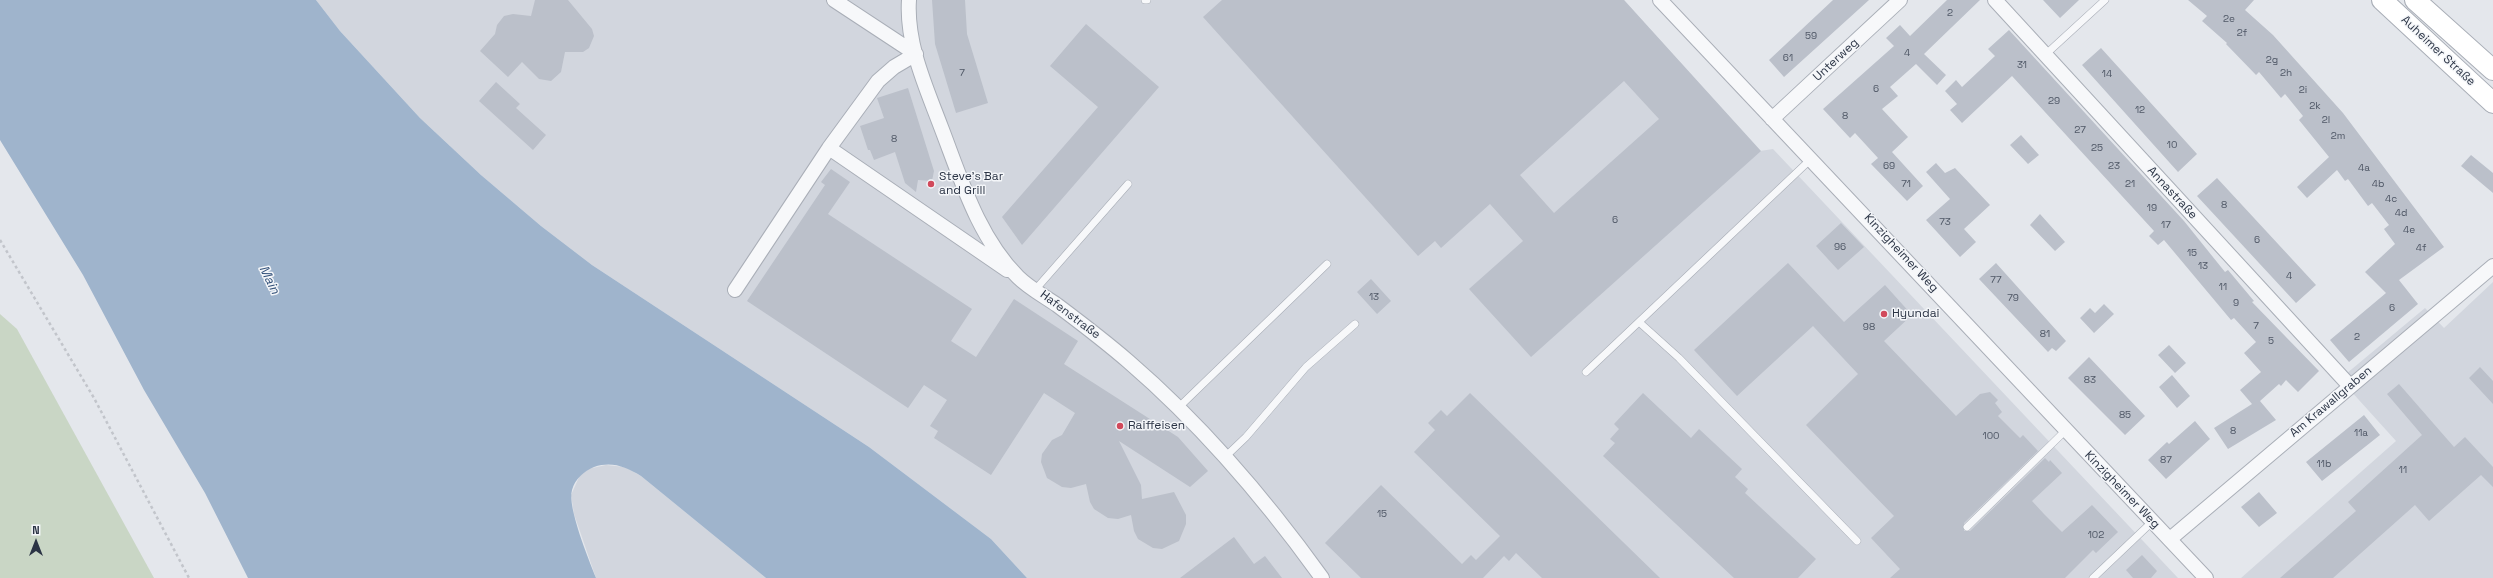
<!DOCTYPE html>
<meta charset="utf-8">
<style>
body{margin:0}
#map{position:relative;width:2493px;height:578px;overflow:hidden;background:#e4e7ec;font-family:"Space Grotesk",sans-serif}
canvas{display:block}
.north{position:absolute;left:16px;top:522px;width:40px;height:40px;-webkit-text-stroke:3px #f4f6f9;paint-order:stroke;rotate:0deg;font-size:11px;font-weight:700;line-height:16px;text-align:center;color:#2b3445}
.north::after{content:'';display:block;margin:auto;width:14px;height:18px;background:#2b3445;clip-path:polygon(50% 0,100% 100%,50% 72%,0 100%)}
</style>
<div id="map">
<canvas width="2493" height="578"></canvas>
<div class="north">N</div>
</div>
<script>
const g = document.querySelector('canvas').getContext('2d');
g.lineJoin = 'round';
function fill(path, color) {
  g.fillStyle = color;
  g.fill(path, 'evenodd');
}
function stroke(path, color, width, dash) {
  g.strokeStyle = color;
  g.lineWidth = width;
  g.lineCap = dash ? 'butt' : 'round';
  g.setLineDash(dash || []);
  g.stroke(path);
}
function write(font, color, halo, rows, align = 'center') {
  g.font = font + ' "Space Grotesk",sans-serif';
  g.lineWidth = 3;
  g.setLineDash([]);
  g.textBaseline = 'middle';
  g.strokeStyle = halo;
  g.fillStyle = color;
  for (const [text, x, y, turn = 0] of rows) {
    g.save();
    g.translate(x, y);
    g.rotate((+turn || 0) * Math.PI / 180);
    g.textAlign = isNaN(turn) ? turn : align;
    if (halo) g.strokeText(text, 0, 0);
    g.fillText(text, 0, 0);
    g.restore();
  }
}
const built = new Path2D(`
 M 316,0 L 1624,0 L 1760,151 L 1773,149 L 2178,578 L 1027,578 L 991,539 L 869,447 L 592,265 L 541,226 L 481,175 L 420,118 L 340,31 Z
 M 2493,282 L 2493,578 L 2241,578 L 2396,441 L 2340,379 L 2425,308 L 2444,328 Z
 M 606,465 L 625,467 L 641,476 L 766,578 L 596,578 L 574,514 L 571,495 L 580,475 L 588,469 Z`);
const green = new Path2D(`
 M 0,314 L 17,329 L 154,578 L 0,578 Z`);
const water = new Path2D(`
 M 0,0 L 316,0 L 340,31 L 420,118 L 481,175 L 541,226 L 592,265 L 869,447 L 991,539 L 1027,578 L 766,578 L 641,476 C 626,467 612,461 594,467 C 584,471 575,479 572,490 C 567,507 589,560 596,578 L 248,578 L 205,493 L 144,390 L 83,275 L 0,140 Z`);
const building = new Path2D(`
 M 535,0 L 568,0 L 592,29 L 594,36 L 589,48 L 583,52 L 565,52 L 561,72 L 551,81 L 539,79 L 522,62 L 508,77 L 480,51 L 495,34 L 497,25 L 504,16 L 513,14 L 531,16 Z
 M 932,0 L 965,0 L 967,34 L 988,103 L 956,113 L 935,44 Z
 M 1222,0 L 1624,0 L 1761,151 L 1531,357 L 1469,289 L 1523,241 L 1490,204 L 1441,248 L 1435,241 L 1418,256 L 1203,17 ZM 1624,81 L 1659,119 L 1554,213 L 1520,175 Z
 M 1833,0 L 1869,0 L 1784,77 L 1769,60 Z
 M 1947,0 L 1980,0 L 1924,54 L 1946,75 L 1937,85 L 1916,64 L 1890,87 L 1898,96 L 1882,109 L 1908,137 L 1892,152 L 1923,186 L 1907,201 L 1871,164 L 1878,158 L 1855,133 L 1850,138 L 1823,109 L 1894,46 L 1886,38 L 1900,25 L 1910,36 Z
 M 2043,0 L 2079,0 L 2060,18 Z
 M 2188,0 L 2254,0 L 2245,10 L 2273,35 L 2343,113 L 2444,247 L 2399,280 L 2418,304 L 2349,362 L 2330,340 L 2386,293 L 2365,272 L 2395,244 L 2384,229 L 2389,225 L 2372,203 L 2368,206 L 2348,179 L 2345,181 L 2337,170 L 2307,198 L 2297,187 L 2329,157 L 2299,120 L 2303,116 L 2285,94 L 2281,98 L 2259,72 L 2256,75 L 2226,44 L 2227,43 L 2202,21 L 2207,16 Z
 M 1086,24 L 1159,87 L 1022,245 L 1002,217 L 1098,107 L 1050,66 Z
 M 2009,30 L 2184,221 L 2225,272 L 2228,270 L 2254,301 L 2252,302 L 2319,371 L 2298,392 L 2286,380 L 2281,386 L 2279,384 L 2260,401 L 2276,420 L 2228,449 L 2214,428 L 2252,404 L 2240,390 L 2261,372 L 2244,353 L 2256,342 L 2234,318 L 2231,320 L 2164,240 L 2158,245 L 2149,236 L 2154,231 L 2012,76 L 1962,123 L 1950,110 L 1957,104 L 1945,91 L 1956,80 L 1962,87 L 1995,56 L 1988,49 Z
 M 2101,48 L 2197,154 L 2178,172 L 2082,65 Z
 M 496,82 L 520,104 L 516,108 L 546,135 L 533,150 L 479,101 Z
 M 908,88 L 934,171 L 932,181 L 918,180 L 916,192 L 905,183 L 895,152 L 874,160 L 870,150 L 868,150 L 860,126 L 884,118 L 877,98 Z
 M 2021,135 L 2039,155 L 2028,164 L 2010,145 Z
 M 2471,155 L 2493,173 L 2493,193 L 2461,166 Z
 M 1936,163 L 1945,173 L 1955,168 L 1990,205 L 1964,229 L 1976,242 L 1960,257 L 1926,220 L 1950,199 L 1926,172 Z
 M 831,169 L 850,182 L 828,214 L 972,309 L 951,341 L 976,357 L 1014,299 L 1078,341 L 1064,364 L 1178,437 L 1208,471 L 1190,487 L 1119,441 L 1141,485 L 1142,499 L 1174,492 L 1186,515 L 1186,524 L 1179,541 L 1162,549 L 1153,548 L 1138,539 L 1134,531 L 1131,515 L 1118,519 L 1108,518 L 1094,509 L 1090,502 L 1086,484 L 1071,488 L 1062,487 L 1047,478 L 1041,462 L 1042,454 L 1052,440 L 1062,435 L 1075,413 L 1044,393 L 991,475 L 934,438 L 938,431 L 930,426 L 947,400 L 924,385 L 908,408 L 747,301 L 825,185 L 821,182 Z
 M 2217,178 L 2316,285 L 2296,303 L 2197,196 Z
 M 2040,214 L 2065,242 L 2055,251 L 2030,225 Z
 M 1841,223 L 1864,247 L 1838,270 L 1816,246 Z
 M 1788,263 L 1844,322 L 1885,285 L 1912,315 L 1884,341 L 1956,416 L 1980,394 L 1990,392 L 1998,400 L 1995,403 L 2002,412 L 1998,416 L 2020,438 L 2023,435 L 2038,451 L 1964,523 L 1964,531 L 1970,531 L 2045,458 L 2049,462 L 2050,460 L 2062,473 L 2032,501 L 2044,514 L 2062,532 L 2092,505 L 2118,532 L 2096,553 L 2093,550 L 2065,578 L 1890,578 L 1900,569 L 1871,538 L 1894,516 L 1806,425 L 1858,374 L 1813,326 L 1737,396 L 1694,350 Z
 M 1996,263 L 2066,341 L 2056,351 L 2052,348 L 2048,352 L 1979,279 Z
 M 1371,279 L 1391,301 L 1377,314 L 1357,292 Z
 M 2104,304 L 2114,314 L 2094,333 L 2080,318 L 2090,308 L 2095,313 Z
 M 2169,345 L 2186,363 L 2175,373 L 2158,355 Z
 M 2089,357 L 2145,416 L 2125,435 L 2068,378 Z
 M 2480,367 L 2493,381 L 2493,404 L 2469,378 Z
 M 2172,375 L 2190,396 L 2177,408 L 2159,387 Z
 M 2399,384 L 2454,447 L 2465,437 L 2493,467 L 2493,487 L 2481,475 L 2429,521 L 2415,505 L 2333,578 L 2280,578 L 2356,511 L 2348,502 L 2422,435 L 2387,394 Z
 M 1470,393 L 1660,578 L 1542,578 L 1516,553 L 1509,561 L 1504,556 L 1483,578 L 1361,578 L 1325,543 L 1381,485 L 1462,564 L 1471,555 L 1476,560 L 1500,536 L 1414,452 L 1435,430 L 1428,423 L 1441,410 L 1447,416 Z
 M 1643,393 L 1691,438 L 1699,429 L 1742,469 L 1735,477 L 1748,489 L 1745,493 L 1816,559 L 1798,578 L 1734,578 L 1603,456 L 1615,443 L 1610,439 L 1619,429 L 1614,424 Z
 M 2364,415 L 2380,435 L 2322,481 L 2306,462 Z
 M 2195,421 L 2210,439 L 2166,479 L 2148,460 L 2167,442 L 2169,444 Z
 M 2259,492 L 2277,513 L 2259,527 L 2241,507 Z
 M 1234,537 L 1254,564 L 1265,556 L 1282,578 L 1180,578 Z
 M 2142,555 L 2157,571 L 2151,578 L 2133,578 L 2126,570 Z`);
const path = new Path2D(`
 M 0,240 L 94,398 L 189,578`);
const service = new Path2D(`
 M 1145,0 L 1147,0
 M 2045,55 L 2105,0
 M 1035,290 L 1128,184
 M 1639,322 L 1679,358 L 1857,541
 M 1586,372 L 1811,159
 M 1178,408 L 1327,264
 M 1225,457 L 1246,437 L 1306,367 L 1355,324
 M 1967,527 L 2066,430
 M 2093,578 L 2153,521`);
const minor = new Path2D(`
 M 834,0 L 916,54
 M 909,0 C 906,44 926,87 941,127 C 961,179 978,237 1018,277 C 1029,288 1044,296 1057,305 C 1081,323 1106,342 1129,362 C 1202,425 1266,500 1322,578
 M 1660,0 L 2206,578
 M 1995,0 L 2349,385
 M 1772,119 L 1900,0
 M 829,148 L 1007,270
 M 735,290 L 829,148 L 878,81 L 894,67 L 916,54
 M 2170,539 L 2493,266`);
const secondary = new Path2D(`
 M 2382,0 L 2493,103
 M 2415,0 L 2493,70`);
const markers = [
 [931,184,4,"#d1495b"],
 [1884,314,4,"#d1495b"],
 [1120,426,4,"#d1495b"]
];
const numberNames = [
 ["2",1950,13],
 ["2e",2229,19],
 ["2f",2242,33],
 ["59",1811,36],
 ["4",1907,53],
 ["61",1788,58],
 ["2g",2272,60],
 ["31",2022,65],
 ["7",962,73],
 ["2h",2286,73],
 ["14",2107,74],
 ["6",1876,89],
 ["2i",2303,90],
 ["29",2054,101],
 ["2k",2315,106],
 ["12",2140,110],
 ["8",1845,116],
 ["2l",2326,120],
 ["27",2080,130],
 ["2m",2338,136],
 ["8",894,139],
 ["10",2172,145],
 ["25",2097,148],
 ["69",1889,166],
 ["23",2114,166],
 ["4a",2364,168],
 ["71",1906,184],
 ["21",2130,184],
 ["4b",2378,184],
 ["4c",2391,199],
 ["8",2224,205],
 ["19",2152,208],
 ["4d",2401,213],
 ["6",1615,220],
 ["73",1945,222],
 ["17",2166,225],
 ["4e",2409,230],
 ["6",2257,240],
 ["96",1840,247],
 ["4f",2421,248],
 ["15",2192,253],
 ["13",2203,266],
 ["4",2289,276],
 ["77",1996,280],
 ["11",2223,287],
 ["13",1374,297],
 ["79",2013,298],
 ["9",2236,303],
 ["6",2392,308],
 ["7",2256,326],
 ["98",1869,327],
 ["81",2045,334],
 ["2",2357,337],
 ["5",2271,341],
 ["83",2090,380],
 ["85",2125,415],
 ["8",2233,431],
 ["11a",2361,433],
 ["100",1991,436],
 ["87",2166,460],
 ["11b",2324,464],
 ["11",2403,470],
 ["15",1382,514],
 ["102",2096,535]
];
const streetNames = [
 ["Auheimer Straße",2438,51,43],
 ["Unterweg",1836,60,-43],
 ["Annastraße",2172,193,47],
 ["Kinzigheimer Weg",1901,253,47],
 ["Hafenstraße",1070,315,37],
 ["Am Krawallgraben",2331,402,-40],
 ["Kinzigheimer Weg",2122,490,46]
];
const poiNames = [
 ["Steve's Bar",939,177],
 ["and Grill",939,191],
 ["Hyundai",1892,314],
 ["Raiffeisen",1128,426]
];
const waterNames = [
 ["Main",269,280,64]
];
fill(built, '#d2d6de');
fill(green, '#c9d6c5');
fill(water, '#9fb4cc');
fill(building, '#bbc0ca');
stroke(service, '#a9aeb7', 8);
stroke(minor, '#a9aeb7', 16);
stroke(secondary, '#a9aeb7', 22);
stroke(path, '#c2c5cb', 2.5, [3, 3]);
stroke(service, '#f7f8fa', 7);
stroke(minor, '#f7f8fa', 14);
stroke(secondary, '#fff', 20);
for (const [x, y, r, color] of markers) {
  const dot = new Path2D();
  dot.arc(x, y, r, 0, 2 * Math.PI);
  g.fillStyle = color;
  g.fill(dot);
  stroke(dot, '#f4f6f9', 1.5);
}
write('10px', '#4f5766', null, numberNames);
write('12px', '#2b3445', '#f4f6f9', streetNames);
write('12px', '#2b3445', '#f4f6f9', poiNames, 'left');
write('italic 13px', '#34527a', '#f4f6f9', waterNames);
</script>
